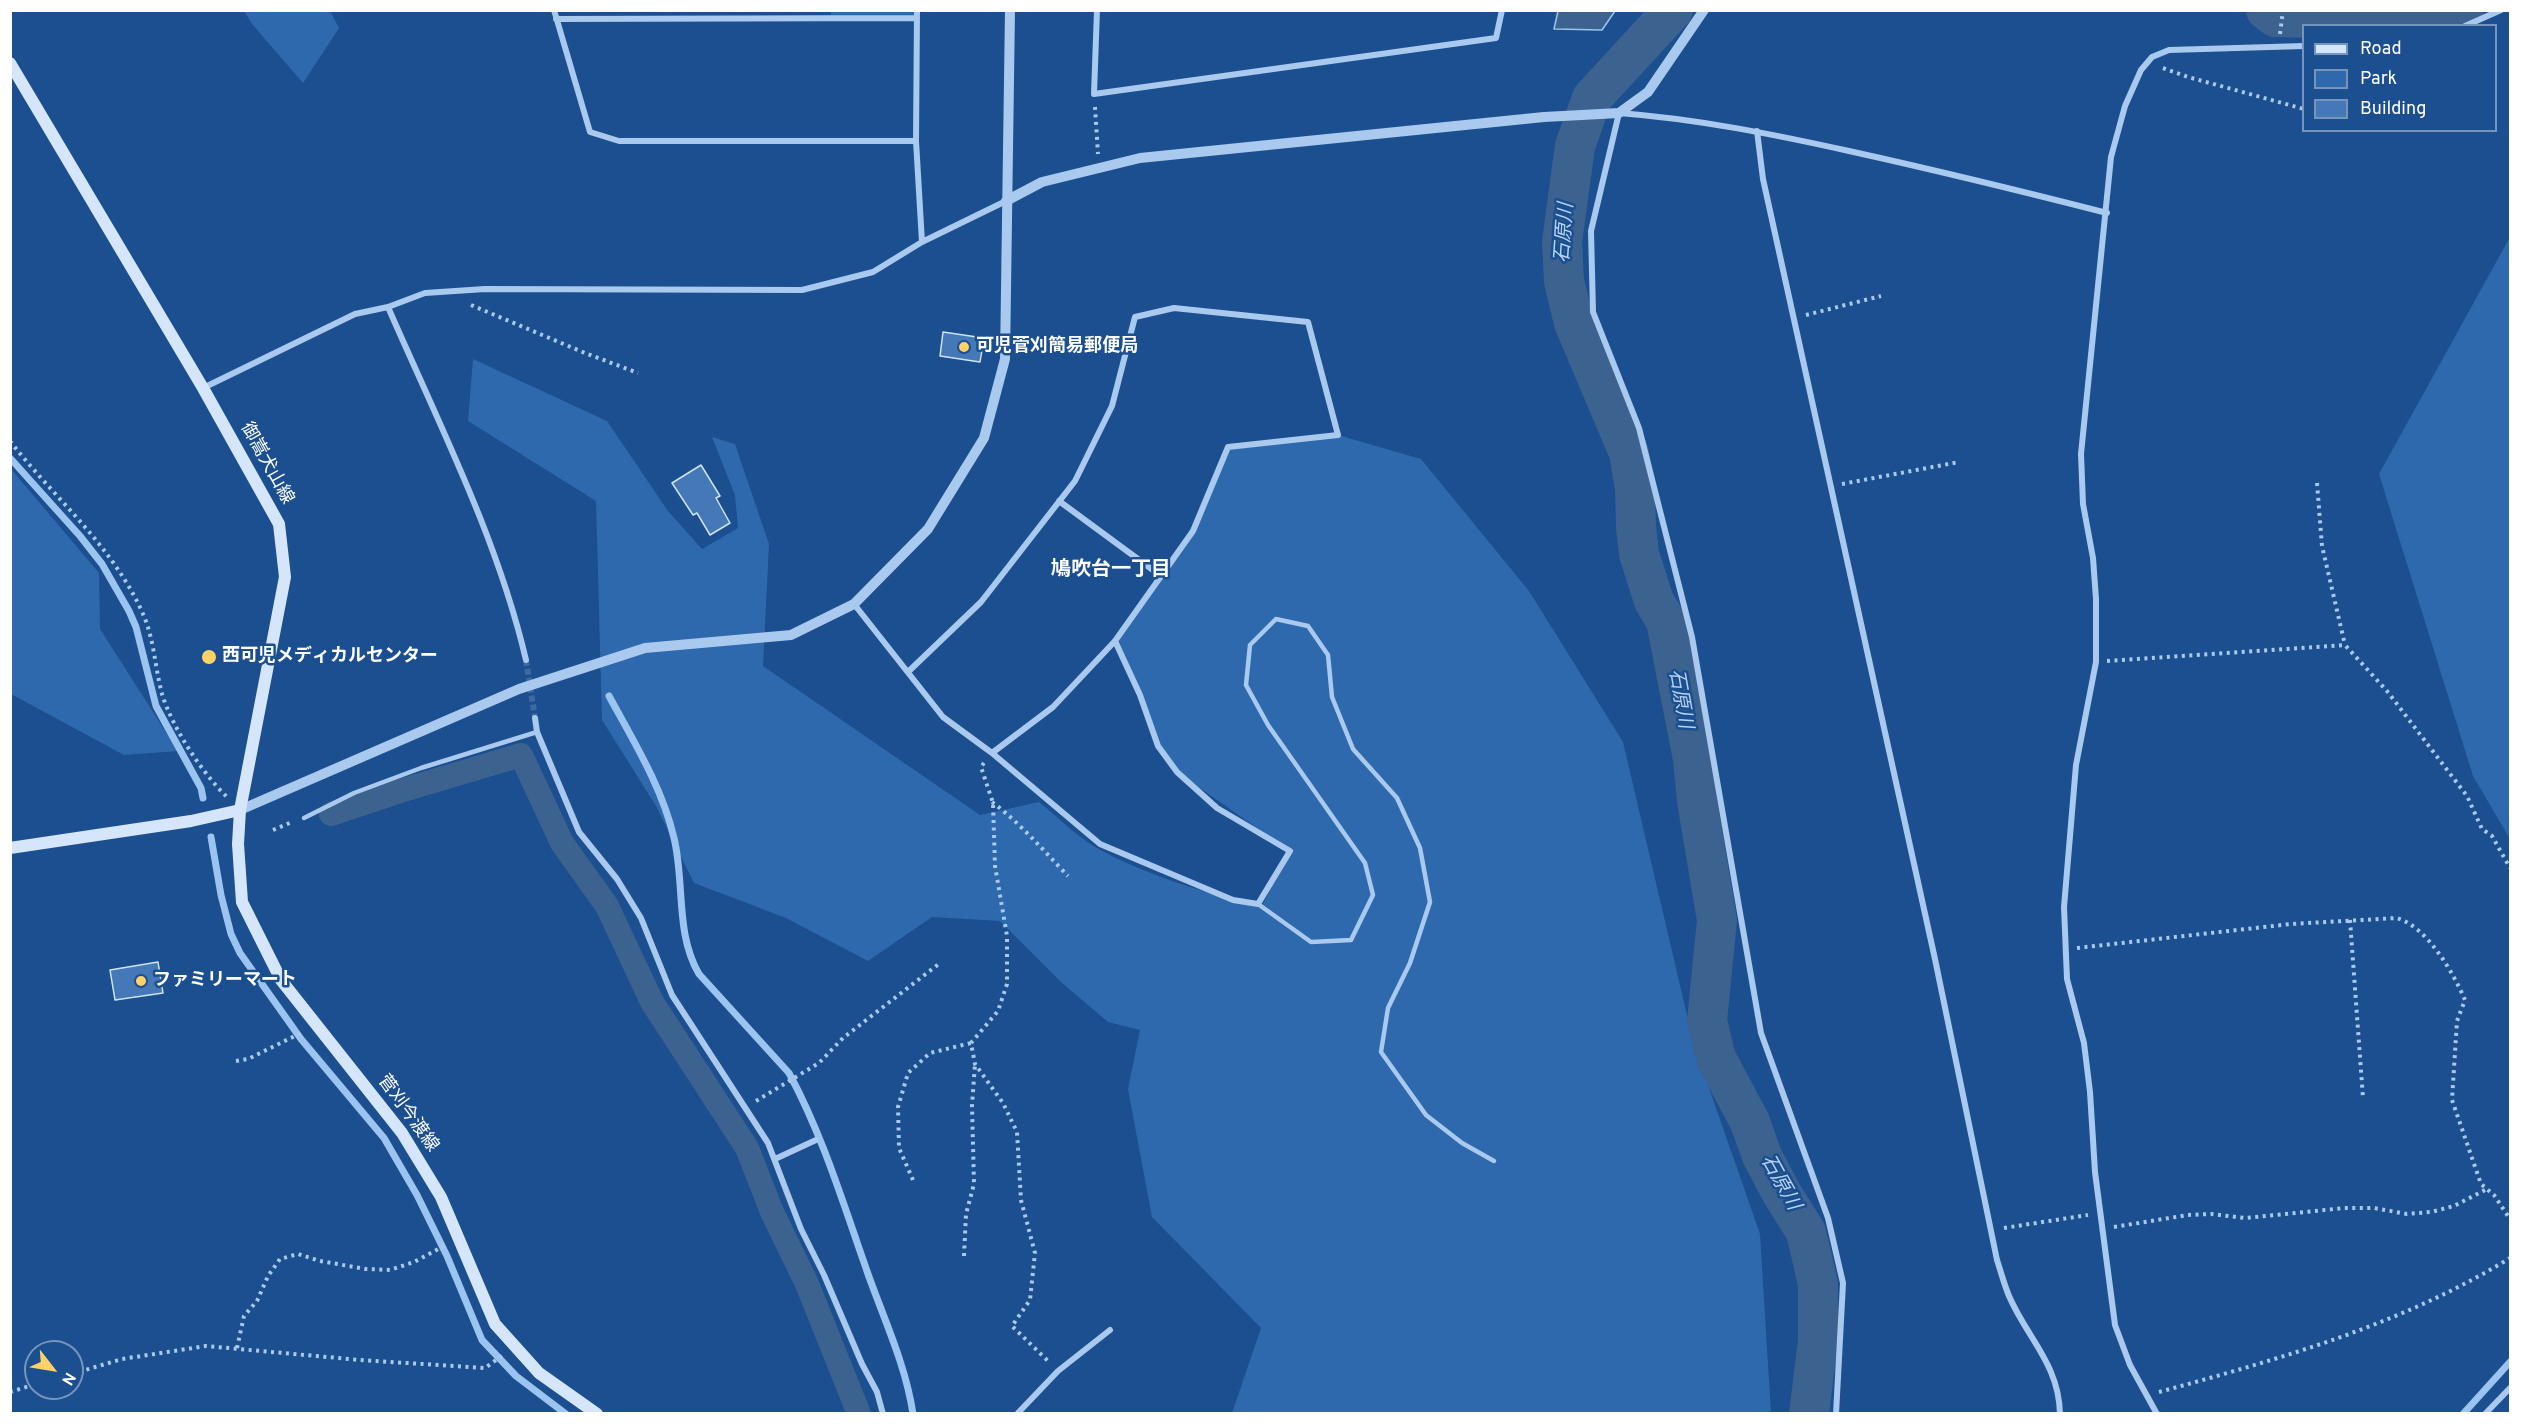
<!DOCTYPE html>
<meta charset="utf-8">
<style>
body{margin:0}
#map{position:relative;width:2521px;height:1424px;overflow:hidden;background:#1b4f8f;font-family:Overpass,sans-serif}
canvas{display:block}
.frame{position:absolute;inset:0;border:12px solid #fff;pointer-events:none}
.legend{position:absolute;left:2302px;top:24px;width:195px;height:108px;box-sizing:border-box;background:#1b4f8f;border:2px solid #7695bc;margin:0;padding:8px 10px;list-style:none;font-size:18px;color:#fff}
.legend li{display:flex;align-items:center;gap:12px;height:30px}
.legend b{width:30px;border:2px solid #7695bc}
.north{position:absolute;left:24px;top:1340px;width:60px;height:60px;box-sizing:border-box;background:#1b4f8f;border:2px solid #7695bc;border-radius:50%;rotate:121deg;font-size:16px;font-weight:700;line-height:24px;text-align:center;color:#fff}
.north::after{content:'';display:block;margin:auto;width:21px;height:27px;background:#ffd166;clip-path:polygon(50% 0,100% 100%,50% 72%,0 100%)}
</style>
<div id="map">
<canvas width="2521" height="1424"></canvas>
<div class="frame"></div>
<ul class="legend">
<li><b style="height:8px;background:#d6e6fa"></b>Road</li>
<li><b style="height:16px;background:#2e69ad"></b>Park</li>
<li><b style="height:16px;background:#4478b7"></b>Building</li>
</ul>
<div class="north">N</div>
</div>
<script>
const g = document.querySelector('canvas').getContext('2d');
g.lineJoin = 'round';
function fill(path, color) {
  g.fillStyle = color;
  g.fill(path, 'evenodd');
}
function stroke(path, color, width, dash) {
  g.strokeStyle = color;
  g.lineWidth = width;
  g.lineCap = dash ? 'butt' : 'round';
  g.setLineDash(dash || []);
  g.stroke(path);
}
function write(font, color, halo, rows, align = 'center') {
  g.font = font + ' Overpass,"Noto Sans JP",sans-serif';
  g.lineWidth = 5;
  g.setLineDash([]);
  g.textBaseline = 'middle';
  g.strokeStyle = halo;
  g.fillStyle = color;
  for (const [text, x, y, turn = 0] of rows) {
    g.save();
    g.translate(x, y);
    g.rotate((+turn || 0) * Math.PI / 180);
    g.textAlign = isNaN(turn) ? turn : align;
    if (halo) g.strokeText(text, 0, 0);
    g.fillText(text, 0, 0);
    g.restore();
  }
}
const green = new Path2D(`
 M 244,11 L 330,11 L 339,28 L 303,83 L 252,24 Z
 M 831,11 L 917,11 L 917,18 L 831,18 Z
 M 2510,237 L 2510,839 L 2473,776 L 2379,474 Z
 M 473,359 L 607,421 L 668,511 L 702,549 L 738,528 L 735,495 L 712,437 L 735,444 L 769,544 L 763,666 L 980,815 L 1039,802 C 1058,817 1076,836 1097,848 C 1138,872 1215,897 1262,906 L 1290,851 L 1177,772 L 1157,744 L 1115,641 L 1193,534 L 1228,447 L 1338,435 L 1421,459 L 1529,591 L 1623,742 L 1694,1045 L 1760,1234 L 1771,1413 L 1232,1413 L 1261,1328 L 1152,1217 L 1128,1089 L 1140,1030 L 1108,1022 L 1062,983 L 1000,921 L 932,917 L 868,961 L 786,918 L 694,883 L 656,806 L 602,720 L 596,501 L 468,421 Z
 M 11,469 L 99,573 L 100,629 L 178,751 L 124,755 L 11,694 Z`);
const water = new Path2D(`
 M 1558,11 L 1558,10 L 1615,11 L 1602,30 L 1554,29 Z`);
const stream = new Path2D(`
 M 10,458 L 80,536 L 102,564 L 129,611 L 136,627 L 156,706 L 201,788 L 203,798
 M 609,696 C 634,742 662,787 674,838 C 685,883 675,933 699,974 L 789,1073 C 823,1136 844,1206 868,1274 C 884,1319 906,1366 913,1414
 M 211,837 L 221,895 L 231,934 L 240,953 L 301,1039 L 384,1138 L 417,1195 L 447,1256 L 482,1340 L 516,1376 L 566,1414
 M 2463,1414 L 2510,1362`);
const canal = new Path2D(`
 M 2294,17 L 2296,15
 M 331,814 L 400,791 L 521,755 L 562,843 L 607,906 L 652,1002 L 747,1148 L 772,1212 L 807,1284 L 859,1414`);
const river = new Path2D(`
 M 1673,10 L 1592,98 L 1575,146 L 1562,242 L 1564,281 L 1574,323 L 1629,453 L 1635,488 L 1636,527 L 1639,554 L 1654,601 L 1666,621 L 1693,759 L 1697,801 L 1717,920 L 1707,1021 L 1716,1058 L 1750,1122 L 1762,1156 L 1781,1192 L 1806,1232 L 1818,1284 L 1818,1341 L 1809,1414
 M 2266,10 L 2275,17 C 2338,18 2403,26 2464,10`);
const building = new Path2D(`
 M 943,332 L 984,338 L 980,362 L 940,356 Z
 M 701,465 L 720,496 L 716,498 L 730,523 L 710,535 L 697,513 L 693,515 L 672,483 Z
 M 158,962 L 163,993 L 115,1000 L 110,970 Z`);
const minorTunnel = new Path2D(`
 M 526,660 L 535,718`);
const path = new Path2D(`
 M 2280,34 L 2283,10
 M 2163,68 L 2188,77 L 2304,109
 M 1095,107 L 1098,154
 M 471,305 L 585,353 L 638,373
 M 1806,315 L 1881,296
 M 10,441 C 55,499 113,546 143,614 C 154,638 155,668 162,694 C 172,727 202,773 227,797
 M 2317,483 L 2322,546 L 2345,645
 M 1842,484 L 1959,462
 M 2107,661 L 2345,645 L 2387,691 L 2467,796 L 2482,829 L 2492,836 L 2510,868
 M 984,763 L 981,767 L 993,803 L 995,866 L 1007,936 L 1007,984 L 998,1011 L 971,1043 L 975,1064 L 1003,1103 L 1017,1132 L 1021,1200 L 1035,1253 L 1030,1300 L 1012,1326 L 1049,1362
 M 992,802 C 1021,824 1043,850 1068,876
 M 273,830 L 292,822
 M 2350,920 L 2363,1098
 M 2077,948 L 2291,924 L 2397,918 C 2427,927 2453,972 2465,1000 L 2457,1021 L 2452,1100 L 2481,1184 L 2494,1195 L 2510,1219
 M 236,1061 L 248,1059 L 303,1032
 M 756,1101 L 819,1063 L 843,1038 L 940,963
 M 913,1180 L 899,1148 L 898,1107 L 908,1073 L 930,1053 L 971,1043
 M 2114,1227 L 2188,1215 L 2211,1214 L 2245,1218 L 2344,1208 L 2374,1208 L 2407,1214 L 2431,1212 L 2454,1206 L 2487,1189
 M 2004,1228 L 2088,1215
 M 964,1256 L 966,1214 L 974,1184 L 972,1106 L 975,1064
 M 237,1348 L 244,1316 L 257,1301 L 268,1276 L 280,1259 L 298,1254 L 320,1261 L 366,1269 L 390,1270 L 414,1262 L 446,1245
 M 72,1374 L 122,1359 L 206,1346 L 360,1360 L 485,1368 L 503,1355
 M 10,1392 L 36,1384
 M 2159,1392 C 2280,1359 2403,1324 2510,1258`);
const service = new Path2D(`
 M 304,818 L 354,793 L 421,768 L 537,732
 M 1258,904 L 1311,942 L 1351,940 L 1373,895 L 1365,863 L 1268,725 L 1246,685 L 1250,645 L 1276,619 L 1308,626 L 1328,655 L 1332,697 L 1353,749 L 1397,798 L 1420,848 L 1430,902 L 1410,963 L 1388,1008 L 1381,1052 L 1426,1115 L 1462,1143 L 1494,1161`);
const minor = new Path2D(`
 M 554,10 L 590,132 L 619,141 L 916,141
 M 917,10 L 916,141 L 922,242
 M 1097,10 L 1094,94 L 1496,38 L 1502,10
 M 556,19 L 917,18
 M 2465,26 L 2501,10
 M 1757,131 L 1763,179 L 1935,959 L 1997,1260 C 2001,1272 2004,1284 2009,1296 C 2027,1338 2059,1364 2060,1414
 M 388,307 C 438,422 497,537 526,660
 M 203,388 L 355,314 L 388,307 L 425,293 L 485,289 L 802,290 L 873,272 L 922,242 L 1006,201
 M 1059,501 L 1161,576
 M 854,604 L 943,717 L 992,753 L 1100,844 L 1233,900 L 1258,904 L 1290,851 L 1217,808 L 1177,772 L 1158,746 L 1140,695 L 1115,641
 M 909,671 L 981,602 L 1075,481 L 1112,406 L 1135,317 L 1174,308 L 1308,322 L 1338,435 L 1228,447 L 1193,531 L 1115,641 L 1053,707 L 992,753
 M 535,718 L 537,732 L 579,832 L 617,879 L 641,918 L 672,995 L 768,1143 L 801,1229 L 824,1275 L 862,1364 L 877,1392 L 883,1414
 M 775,1159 L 816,1140
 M 1017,1414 L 1058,1371 L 1110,1330
 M 1836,1414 L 1843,1283 L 1828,1218 L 1761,1033 L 1692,637 L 1639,428 L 1593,312 L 1591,231 L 1619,113 C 1697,119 1772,134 1849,151 C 1935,170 2021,191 2107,213
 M 2157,1414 L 2130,1365 L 2115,1325 L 2095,1172 L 2090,1092 L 2084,1043 L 2067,979 L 2064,907 L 2076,765 L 2096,662 L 2096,599 L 2093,558 L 2083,504 L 2081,454 L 2111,157 L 2125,106 L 2141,70 L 2152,57 L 2169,50 L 2304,46
 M 2485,1414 L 2510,1388`);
const tertiary = new Path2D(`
 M 1006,201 L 1042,182 L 1140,158 L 1544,117 L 1619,113 L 1648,92 L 1704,10
 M 240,810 L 519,689 L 645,648 L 791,635 L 854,604 L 928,529 L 984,438 L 1005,359 L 1010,10`);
const secondary = new Path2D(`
 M 10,63 L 203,388 L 279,524 L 285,577 L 240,810 L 238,844 L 242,902 L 281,980 L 402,1133 L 441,1197 L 495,1324 L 539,1373 L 597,1414
 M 10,848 L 191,821 L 240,810`);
const markers = [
 [964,347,6,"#ffd166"],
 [209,657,8,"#ffd166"],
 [141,981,6,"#ffd166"]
];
const poiNames = [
 ["可児菅刈簡易郵便局",976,347],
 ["西可児メディカルセンター",222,657],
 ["ファミリーマート",153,981]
];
const streetNames = [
 ["御嵩犬山線",266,464,61],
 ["菅刈今渡線",407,1114,54]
];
const waterNames = [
 ["石原川",1566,233,-86],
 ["石原川",1679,699,80],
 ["石原川",1779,1183,61]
];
const neighbourhoodNames = [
 ["鳩吹台一丁目",1111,571]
];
fill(green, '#2e69ad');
fill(water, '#3c6290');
stroke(water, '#9cc4f0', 1.5);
stroke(stream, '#9cc4f0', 7);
stroke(canal, '#3c6290', 24);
stroke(river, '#3c6290', 40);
fill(building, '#4478b7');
stroke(building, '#cfe3fa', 1.5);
stroke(minorTunnel, '#3d69a0', 6, [6, 3]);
stroke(path, '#a9c9ee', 4, [3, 4.5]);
stroke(service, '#a9c9ee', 4.5);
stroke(minor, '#a9c9ee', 6);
stroke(tertiary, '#a9c9ee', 10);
stroke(secondary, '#d6e6fa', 12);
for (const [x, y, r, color] of markers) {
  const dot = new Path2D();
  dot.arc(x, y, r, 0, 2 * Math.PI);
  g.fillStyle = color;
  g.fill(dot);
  stroke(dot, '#1b4f8f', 2);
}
write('bold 18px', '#fff', '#1b4f8f', poiNames, 'left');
write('18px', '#fff', '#1b4f8f', streetNames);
write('italic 20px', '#b5d3f5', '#1b4f8f', waterNames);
write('bold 20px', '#fff', '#1b4f8f', neighbourhoodNames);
</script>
